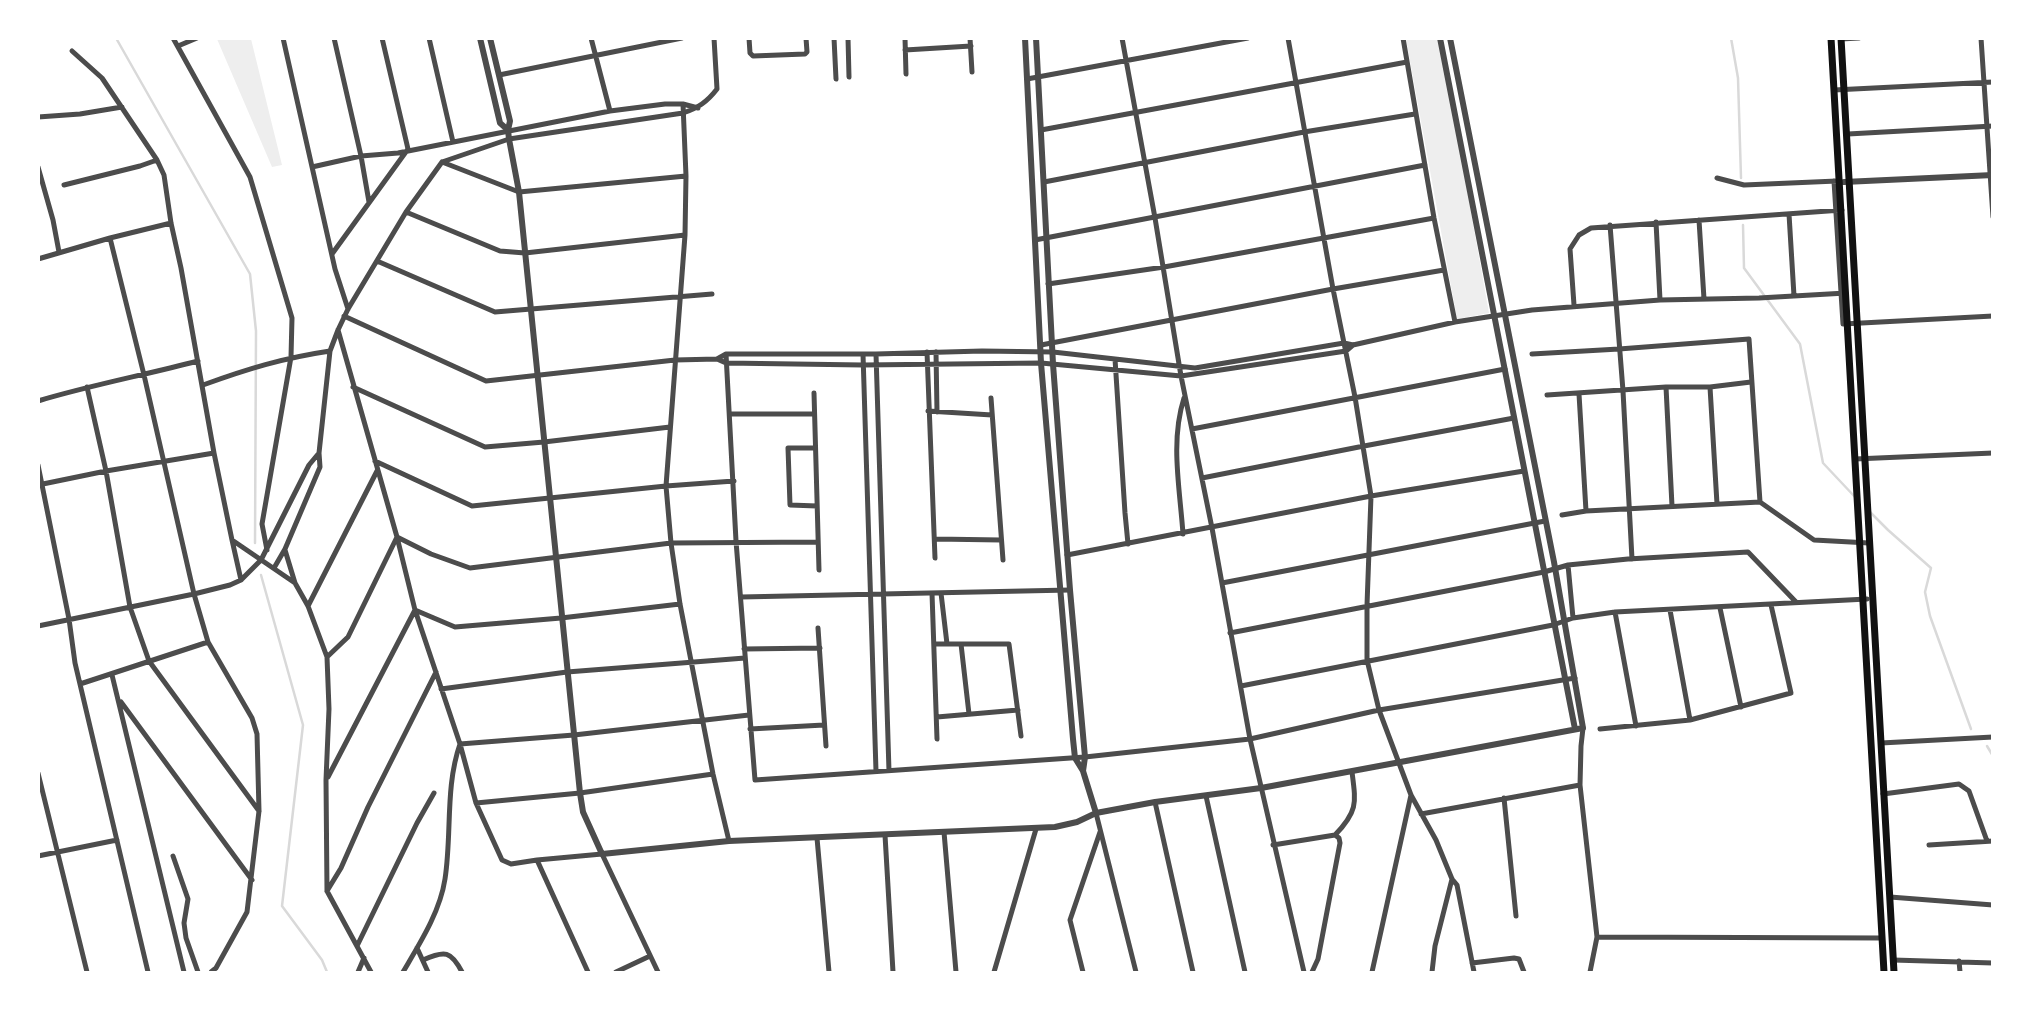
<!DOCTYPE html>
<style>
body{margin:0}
#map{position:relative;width:2031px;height:1011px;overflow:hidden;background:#fff;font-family:"Open Sans",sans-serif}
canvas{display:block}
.frame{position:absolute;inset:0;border:40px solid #fff;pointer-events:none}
</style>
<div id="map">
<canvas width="2031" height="1011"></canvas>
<div class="frame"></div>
</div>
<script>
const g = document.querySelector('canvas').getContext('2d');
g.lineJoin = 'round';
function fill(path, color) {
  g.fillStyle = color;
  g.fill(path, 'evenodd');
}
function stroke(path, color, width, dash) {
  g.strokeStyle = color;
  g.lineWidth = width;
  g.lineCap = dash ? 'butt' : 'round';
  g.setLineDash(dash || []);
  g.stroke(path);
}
const green = new Path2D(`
 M 217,39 L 251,39 L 282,165 L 272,167 Z
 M 1406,39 L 1440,39 L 1489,313 L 1457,319 Z`);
const stream = new Path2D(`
 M 116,38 L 250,274 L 256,331 L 255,543
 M 1731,38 L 1738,78 L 1741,178
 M 1743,225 L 1744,268 L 1800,344 L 1823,463 L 1855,497
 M 1870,512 L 1888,530 L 1931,568 L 1925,592 L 1930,616 L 1971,729
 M 261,575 L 303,725 L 282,906 L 322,960 L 327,972
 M 1987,746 L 1993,756`);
const minor = new Path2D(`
 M 173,38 L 250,177 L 292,318 L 291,357 L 262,524 L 267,550
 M 283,38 L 335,269 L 348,309
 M 334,38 L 361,156 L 369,202
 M 382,38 L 408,149
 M 429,38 L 453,142
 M 591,38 L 610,111
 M 749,38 L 750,53 L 753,56 L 805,54 L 807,52 L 806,38
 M 834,38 L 836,79
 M 848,38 L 849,77
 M 905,38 L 906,74
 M 970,38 L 972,72
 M 1122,38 L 1155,218 L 1181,376 L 1212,528 L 1250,739 L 1304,972
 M 1288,38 L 1333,289 L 1355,397 L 1371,496 L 1367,605 L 1367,660 L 1379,710 L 1411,795 L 1436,840 L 1452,879 L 1457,885 L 1474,972
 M 1403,38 L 1434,218 L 1455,322
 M 1981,38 L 1993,217
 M 1841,39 L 1859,38
 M 178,46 L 197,38
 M 905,50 L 971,46
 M 72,51 L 102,78 L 157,160 L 164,175 L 171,223 L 181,268 L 214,453 L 232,540 L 295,583 L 308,606 L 327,657 L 329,709 L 326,780 L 327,891 L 371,972
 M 499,75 L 682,38
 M 1027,79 L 1248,38
 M 1834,90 L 1993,82
 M 683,104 L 686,176 L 685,235 L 666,486 L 671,543 L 680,604 L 713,774 L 729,841
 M 38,117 L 80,114 L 122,107
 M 1041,130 L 1407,62
 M 1848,134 L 1993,126
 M 442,162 L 509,139 L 683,113 C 698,108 707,102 717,89 L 714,38
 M 442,162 L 519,192 L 686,176
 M 38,167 L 53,220 L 59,252
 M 312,167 L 361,156 L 398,153 L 610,111 L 665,104 L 683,104 L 698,108
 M 1717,178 L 1744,185 L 1837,181
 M 1834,181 L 1843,324 L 1993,316
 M 1044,182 L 1304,132 L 1415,114
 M 64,185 L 140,166 L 157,160
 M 406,212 L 500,251 L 525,253 L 685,235
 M 1789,214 L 1794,296
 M 1699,220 L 1704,299
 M 1656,222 L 1660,300
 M 1610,225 L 1623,391 L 1632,559
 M 110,238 L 144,375 L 194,594 L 208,642 L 252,718 L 257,734 L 259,811 L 247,912 L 216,968 L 211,972
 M 1035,240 L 1425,165
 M 332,254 L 408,149
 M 38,259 L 110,238 L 171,223
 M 377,261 L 495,312 L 712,294
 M 1048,284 L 1164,267 L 1434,218
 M 1574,305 L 1570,249 L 1579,235 L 1591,228 L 1842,210
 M 344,316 L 486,381 L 675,360 L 717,359 L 726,363 L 863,365 L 1041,363 L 1181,376 L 1346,351 L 1353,345
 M 338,330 L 397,537 L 415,610 L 460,744 L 476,803 L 502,860 L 511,864 L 537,860 L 602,854 L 658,972
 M 1041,345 L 1333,289 L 1444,270
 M 927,352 L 935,558
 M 936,352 L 937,412
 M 726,354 L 736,541 L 755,780 L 1085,757 L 1250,739 L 1379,710 L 1575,678
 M 863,354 L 876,771
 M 876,354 L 889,771
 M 1532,354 L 1619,349 L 1749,339 L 1760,502
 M 717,359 L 726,354 L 876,354 L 982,351 L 1053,352 L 1195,368 L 1344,343 L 1353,345 L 1455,322 L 1532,310 L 1660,300 L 1759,298 L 1846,293
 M 1115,359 L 1125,513 L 1128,544
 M 203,385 C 247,369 283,358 330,351
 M 87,387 L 106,471 L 130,607 L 149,661 L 259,811
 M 353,387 L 485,447 L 544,442 L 670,427
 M 1666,387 L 1672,506
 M 1710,387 L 1717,504
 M 814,393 L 819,570
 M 1579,394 L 1586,511
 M 1547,395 L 1666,387 L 1710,387 L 1751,382
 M 991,398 L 1003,560
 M 38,401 C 91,385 145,375 198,361
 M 928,411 L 992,415
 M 730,414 L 813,414
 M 1192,429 L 1505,369
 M 815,448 L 788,448 L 790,505 L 817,506
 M 1855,459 L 1993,453
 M 375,461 L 472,506 L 666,486 L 734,481
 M 38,465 L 69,619 L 75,663 L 148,972
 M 1202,478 L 1364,446 L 1514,418
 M 38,485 L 106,471 L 214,453
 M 1760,502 L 1814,540 L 1869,543
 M 1562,515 L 1586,511 L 1760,502
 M 1183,534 C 1180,489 1170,442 1184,398
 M 935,539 L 1001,540
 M 232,540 L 241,580
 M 285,550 L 295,583
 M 1067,555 L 1371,496 L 1524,471
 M 1568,565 L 1573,618
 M 274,568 L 285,549 L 320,467 L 319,453 L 330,351 L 338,330 L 348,309 L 406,212 L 442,162
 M 1222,583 L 1545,521
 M 932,593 L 937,739
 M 941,593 L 947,644
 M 741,597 L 1070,590
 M 308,606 L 377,471
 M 1720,608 L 1741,707
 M 1670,610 L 1690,720
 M 1615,612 L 1636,726
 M 38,626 L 194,594 L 230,585 L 241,580 L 261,560 L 309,465 L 319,453
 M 818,628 L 826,746
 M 1230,633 L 1544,572 L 1568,565 L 1628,559 L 1748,552 L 1796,602
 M 934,644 L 1009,644 L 1021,736
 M 961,644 L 969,714
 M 744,649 L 820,648
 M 327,657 L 348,637 L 397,537 L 431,554 L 470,568 L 671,543 L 818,542
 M 112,675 L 184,972
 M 80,684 L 208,642
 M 1241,686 L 1553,625 L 1573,618 L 1615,612 L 1867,599
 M 441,689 L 567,672 L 745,658
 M 121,702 L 252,880
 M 937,717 L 1018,710
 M 1583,728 L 1581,746 L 1580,785 L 1597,937 L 1590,972
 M 750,729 L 824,725
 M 1600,729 L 1690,720 L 1791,693 L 1771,605
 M 1881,743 L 1993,737
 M 38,773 L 87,972
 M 328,777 L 415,610 L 455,627 L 561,618 L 680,604
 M 1883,794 L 1959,784 L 1969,791 L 1987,841
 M 1206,796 L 1245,972
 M 1504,798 L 1516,916
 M 1155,802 L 1193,972
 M 476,803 L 580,793 L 713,774
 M 1096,813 L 1136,972
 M 1421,814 L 1580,785
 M 944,832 L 956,972
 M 885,835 L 893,972
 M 1335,835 C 1358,811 1356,803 1352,772
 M 817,838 L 829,972
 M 1273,845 L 1335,835
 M 1929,845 L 1993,841
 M 38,856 L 117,840
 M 173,856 L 188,899 L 184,923 L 186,938 L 198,972
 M 537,860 L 588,972
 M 327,891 L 341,868 L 368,807 L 436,672
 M 1890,897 L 1993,905
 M 1597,937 L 1882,938
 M 357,946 L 417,823 L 434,793
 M 417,948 L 428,972
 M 423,960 C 445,950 451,951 462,972
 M 1893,960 L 1993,963
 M 1959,961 L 1960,972
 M 1472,963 L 1514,958 L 1519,959 L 1524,972
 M 358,972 L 364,958
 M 403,972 C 420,943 440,912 445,879 C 452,834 445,787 460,744 L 574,735 L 749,715
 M 616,972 L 650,956
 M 994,972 L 1036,829
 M 1083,972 L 1070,920 L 1100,832
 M 1312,972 L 1318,959 L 1340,843 L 1339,838 L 1335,835
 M 1372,972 L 1411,795
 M 1432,972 L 1435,946 L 1452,879`);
const tertiary = new Path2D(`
 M 480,38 L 500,123 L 508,130
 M 490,38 L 510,121 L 508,130 L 509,139 L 519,192 L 580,793 L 583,812 L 602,854 L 729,841 L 1055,827 L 1077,822 L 1096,813 L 1155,802 L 1261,788 L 1583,728 L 1554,562 L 1450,38
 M 1025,38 L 1041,363 L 1073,739 L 1075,758 L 1083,771 L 1096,813
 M 1036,38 L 1053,364 L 1070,590 L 1085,757 L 1083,771
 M 1440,38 L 1575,729
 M 1844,182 L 1993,175`);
const secondary = new Path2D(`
 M 1831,38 L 1884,972
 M 1841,38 L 1894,972`);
fill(green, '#eee');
stroke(stream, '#d9d9d9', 2.5);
stroke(minor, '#4c4c4c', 5);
stroke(tertiary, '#4c4c4c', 6);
stroke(secondary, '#111', 7);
</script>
